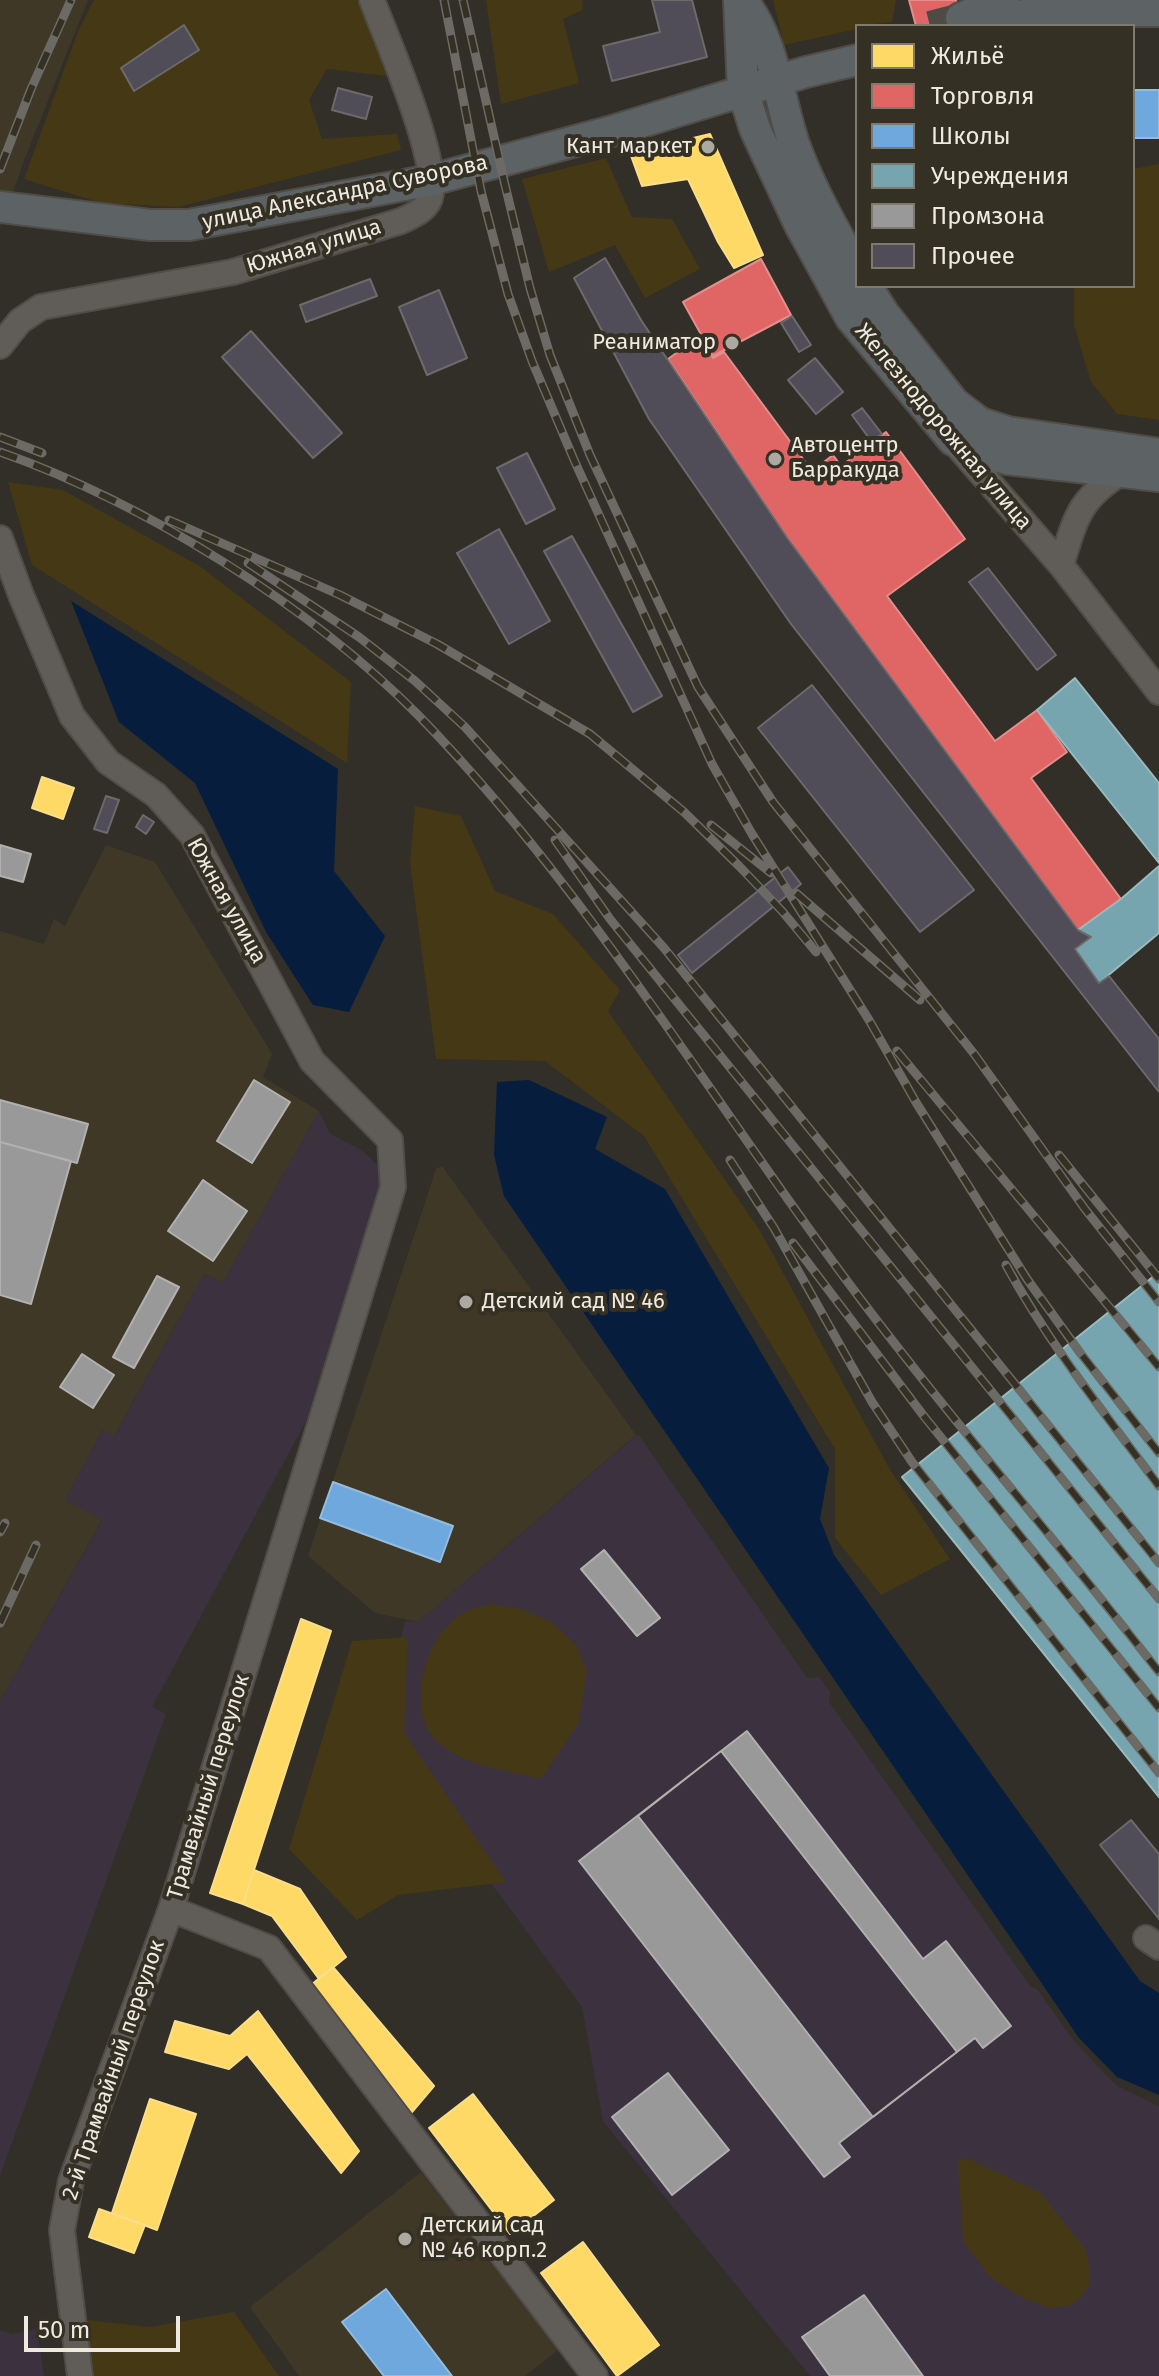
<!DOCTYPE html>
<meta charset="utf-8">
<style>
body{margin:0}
#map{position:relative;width:1159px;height:2376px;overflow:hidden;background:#312f28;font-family:"Fira Sans",sans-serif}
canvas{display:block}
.legend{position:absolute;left:855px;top:24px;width:280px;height:264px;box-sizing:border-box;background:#353024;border:2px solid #7f7a70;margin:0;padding:10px 14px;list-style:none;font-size:24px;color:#eeeae2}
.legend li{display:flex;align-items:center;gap:16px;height:40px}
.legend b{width:40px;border:2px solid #7f7a70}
.scale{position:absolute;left:24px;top:2316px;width:156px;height:36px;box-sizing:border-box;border:4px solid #eeeae2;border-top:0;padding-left:10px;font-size:24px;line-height:28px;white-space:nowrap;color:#eeeae2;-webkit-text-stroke:6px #353024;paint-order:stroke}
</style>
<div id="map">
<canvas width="1159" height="2376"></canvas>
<ul class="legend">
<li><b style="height:22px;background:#ffd966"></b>Жильё</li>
<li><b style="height:22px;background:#e06666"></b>Торговля</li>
<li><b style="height:22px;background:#6fa8dc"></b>Школы</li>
<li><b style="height:22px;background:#76a5af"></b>Учреждения</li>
<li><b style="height:22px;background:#999"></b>Промзона</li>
<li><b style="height:22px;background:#504c58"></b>Прочее</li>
</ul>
<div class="scale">50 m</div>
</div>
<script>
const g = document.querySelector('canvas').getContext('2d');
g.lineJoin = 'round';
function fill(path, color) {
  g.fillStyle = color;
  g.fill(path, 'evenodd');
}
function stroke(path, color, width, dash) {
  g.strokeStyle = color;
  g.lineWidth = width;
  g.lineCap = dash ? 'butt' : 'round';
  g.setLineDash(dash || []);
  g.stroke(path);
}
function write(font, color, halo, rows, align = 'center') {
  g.font = font + ' "Fira Sans",sans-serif';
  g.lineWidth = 8;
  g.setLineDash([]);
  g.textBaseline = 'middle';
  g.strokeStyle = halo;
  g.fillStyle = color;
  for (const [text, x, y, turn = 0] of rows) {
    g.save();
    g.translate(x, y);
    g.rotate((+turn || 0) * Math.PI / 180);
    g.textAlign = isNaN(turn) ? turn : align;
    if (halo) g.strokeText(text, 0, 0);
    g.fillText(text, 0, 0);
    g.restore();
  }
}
const industrial = new Path2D(`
 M 319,1111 L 330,1134 L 363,1151 L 383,1171 L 369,1224 L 306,1421 L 152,1707 L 166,1714 L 0,2176 L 0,1701 L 102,1521 L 65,1500 L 102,1430 L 115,1435 L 204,1274 L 223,1282 Z
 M 638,1434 L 807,1678 L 819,1677 L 830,1692 L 829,1702 L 1031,1987 L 1037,1989 L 1073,2040 L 1117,2086 L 1159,2106 L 1159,2376 L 810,2376 L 603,2121 L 582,2007 L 380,1731 L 405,1621 L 418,1622 Z
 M 37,2329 L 44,2376 L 0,2376 L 0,2330 L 12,2334 Z`);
const built = new Path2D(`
 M 0,0 L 88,0 L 25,158 L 0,229 Z
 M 106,845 L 155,862 L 272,1054 L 263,1077 L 319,1111 L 223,1282 L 204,1274 L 114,1436 L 102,1430 L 65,1500 L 102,1520 L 0,1701 L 0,931 L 44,944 L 54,919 L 65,926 Z
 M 442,1166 L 636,1435 L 418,1622 L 375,1613 L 308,1556 L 436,1169 Z
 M 421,2172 L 559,2349 L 525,2376 L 299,2376 L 250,2307 Z`);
const green = new Path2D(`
 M 94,0 L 362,0 L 387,76 L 327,69 L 309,100 L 322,139 L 397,134 L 401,150 L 178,207 L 101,203 L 24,179 L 79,29 Z
 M 486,0 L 582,0 L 583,10 L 563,19 L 579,83 L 501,104 Z
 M 773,0 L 896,0 L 892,22 L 857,26 L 857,29 L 784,45 Z
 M 606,158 L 632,217 L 672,219 L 700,269 L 645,298 L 615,245 L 549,272 L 522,179 Z
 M 1159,164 L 1159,420 L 1117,414 L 1091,382 L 1074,325 L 1074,286 L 1133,286 L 1133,169 Z
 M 8,482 L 63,490 L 201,567 L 351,682 L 347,763 L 32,565 Z
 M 415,806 L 461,816 L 495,891 L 553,914 L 620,990 L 608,1011 L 761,1232 L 889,1468 L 950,1559 L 881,1595 L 835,1538 L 835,1449 L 644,1136 L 545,1061 L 436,1059 L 410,863 Z
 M 491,1604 L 521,1609 L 551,1622 L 577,1646 L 587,1672 L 578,1724 L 541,1779 C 514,1772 468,1766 446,1748 C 440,1744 432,1738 429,1731 C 408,1694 429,1630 467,1611 C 474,1608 484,1606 491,1604 Z
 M 408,1637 L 404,1733 L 506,1882 L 398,1895 L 357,1920 L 289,1849 L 352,1641 Z
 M 967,2158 L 1041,2193 L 1085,2249 L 1090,2269 L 1089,2285 L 1081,2298 L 1069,2306 L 1050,2308 L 1025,2299 L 991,2278 L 963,2241 L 958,2161 Z
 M 234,2312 L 279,2376 L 94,2376 L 87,2320 L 150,2327 Z`);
const water = new Path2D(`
 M 71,601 L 338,769 L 334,871 L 385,936 L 349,1012 L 313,1005 L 266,932 L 195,783 L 119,722 Z
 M 529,1080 L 607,1117 L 595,1149 L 665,1189 L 829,1468 L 820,1519 L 834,1555 L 1140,1981 L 1159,1993 L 1159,2095 L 1117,2077 L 1079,2038 L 504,1196 L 494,1155 L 497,1082 Z`);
const homes = new Path2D(`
 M 710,134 L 763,255 L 734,268 L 718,242 L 688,179 L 642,186 L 630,153 Z
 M 42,777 L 74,788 L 63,819 L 32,808 Z
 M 301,1619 L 331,1631 L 243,1904 L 210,1893 Z
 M 254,1870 L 300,1889 L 346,1957 L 319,1979 L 272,1916 L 243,1904 Z
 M 333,1967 L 434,2086 L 412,2112 L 311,1985 Z
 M 258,2011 L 359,2151 L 341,2173 L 247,2054 L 229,2069 L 165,2052 L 175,2021 L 230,2036 Z
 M 473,2094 L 554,2200 L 510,2234 L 429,2128 Z
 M 150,2099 L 196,2114 L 157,2230 L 112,2213 Z
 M 99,2209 L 145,2225 L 134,2253 L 89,2237 Z
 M 583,2242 L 659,2345 L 617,2376 L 541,2273 Z`);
const shops = new Path2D(`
 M 909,0 L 956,0 L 963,26 L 916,26 Z
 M 761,259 L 791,315 L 713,356 L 683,302 Z
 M 701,335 L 713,358 L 724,352 L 812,471 L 833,455 L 841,466 L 886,432 L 965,539 L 887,596 L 995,741 L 1037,710 L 1067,752 L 1031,778 L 1121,899 L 1078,930 L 788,539 L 668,359 Z`);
const schools = new Path2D(`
 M 1133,90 L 1159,90 L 1159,138 L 1133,138 Z
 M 333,1482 L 453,1526 L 440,1562 L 320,1518 Z
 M 386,2289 L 452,2376 L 384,2376 L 342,2322 Z`);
const public = new Path2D(`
 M 1075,678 L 1159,783 L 1159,863 L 1037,710 Z
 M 1159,866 L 1159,933 L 1099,983 L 1075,949 L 1091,937 L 1078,930 L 1121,899 Z
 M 1159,1272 L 1159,1797 L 902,1477 Z`);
const industry = new Path2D(`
 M 0,845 L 31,854 L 23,882 L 0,876 Z
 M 254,1080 L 290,1102 L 252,1163 L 217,1141 Z
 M 0,1100 L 88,1124 L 77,1163 L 0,1142 Z
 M 0,1142 L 71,1161 L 31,1304 L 0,1295 Z
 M 203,1180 L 247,1211 L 213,1261 L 168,1231 Z
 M 157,1276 L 179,1287 L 134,1368 L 113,1357 Z
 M 82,1354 L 114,1375 L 93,1408 L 60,1387 Z
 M 604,1550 L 660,1618 L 637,1636 L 581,1569 Z
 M 747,1731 L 923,1959 L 946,1941 L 1011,2026 L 983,2048 L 975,2038 L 839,2143 L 850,2157 L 824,2177 L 579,1861 Z
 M 721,1751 L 957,2052 L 873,2117 L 638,1816 Z
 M 668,2073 L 729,2150 L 672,2195 L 612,2117 Z
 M 864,2295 L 923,2376 L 830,2376 L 802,2337 Z`);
const building = new Path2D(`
 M 652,0 L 692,0 L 707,57 L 612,81 L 603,46 L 660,32 Z
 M 184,25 L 199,50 L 134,91 L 121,68 Z
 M 338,88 L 372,97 L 366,119 L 332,110 Z
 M 605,258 L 641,320 L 788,539 L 1078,930 L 1091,937 L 1075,949 L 1099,983 L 1109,976 L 1159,1039 L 1159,1092 L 791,624 L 649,419 L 574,278 Z
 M 370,279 L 377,296 L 306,322 L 300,305 Z
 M 439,290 L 467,358 L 427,375 L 399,307 Z
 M 792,316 L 811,345 L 799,352 L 781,323 Z
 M 251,331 L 342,433 L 313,458 L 222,357 Z
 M 815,358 L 843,392 L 816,414 L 788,380 Z
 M 862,408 L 882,434 L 871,441 L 852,415 Z
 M 527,453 L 555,509 L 526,524 L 497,468 Z
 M 499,529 L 550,621 L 509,644 L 457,553 Z
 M 572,536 L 662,696 L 633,712 L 544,551 Z
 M 988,568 L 1056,655 L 1037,670 L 969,582 Z
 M 812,685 L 974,890 L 920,932 L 758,728 Z
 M 106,796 L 119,800 L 107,833 L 94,829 Z
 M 143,815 L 154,822 L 146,834 L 136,827 Z
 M 788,867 L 801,884 L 692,973 L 678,955 Z
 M 1131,1820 L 1159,1854 L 1159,1919 L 1100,1845 Z`);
const majorTunnel = new Path2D(`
 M 930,26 L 961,18`);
const minor = new Path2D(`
 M 0,346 L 20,321 L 41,307 L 233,272 L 401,221 C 414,215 429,209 431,194 C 437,154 388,42 372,0
 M 954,442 L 1061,565 L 1159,692
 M 0,538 L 21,595 L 72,716 L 108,762 L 156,795 L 192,835 L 312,1061 L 390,1140 L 393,1187 L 171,1909 L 71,2181 L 62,2230 L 80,2376
 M 1061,565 C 1076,517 1079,498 1124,471
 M 171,1909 L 269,1948 L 595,2376
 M 1146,1938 L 1159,1947`);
const major = new Path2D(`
 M 739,0 L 743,91 L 755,129 L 799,223 L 851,318 L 953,440 L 980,452 L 1007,459 L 1159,476
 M 742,0 C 774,40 778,96 794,144 C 810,189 835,231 857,272
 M 961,18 L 1004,0
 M 987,26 C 1036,4 1106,12 1159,11
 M 0,207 L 150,225 L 189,225 L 431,180 L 609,132 L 806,72 L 857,60
 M 866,286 L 884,314 L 954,403 L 980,423 L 1008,432 L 1159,454`);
const rail = new Path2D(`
 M 444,0 L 481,191 L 508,294 L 532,361 L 575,462 L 712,764 L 752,834 L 869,1020 L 917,1104 L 1027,1279 L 1081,1354 L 1159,1453
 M 463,0 L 505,185 L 530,288 L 550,355 L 590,455 L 698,687 L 773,802 L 975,1055 L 1085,1209 L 1159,1302
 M 0,169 L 31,89 L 71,0
 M 0,437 L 42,453
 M 0,452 C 145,503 310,606 418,715 C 578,879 698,1078 833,1262 C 936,1403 1052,1534 1159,1672
 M 169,520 L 340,595 L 437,644 L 590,734 L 684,812 L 739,866 L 782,911 L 816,952
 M 248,563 L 359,637 L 415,681 L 465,727 L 664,948 L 1159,1563
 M 711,825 L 771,873
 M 555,840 L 610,919 L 1159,1599
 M 796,893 L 920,1000
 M 897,1051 L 1159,1367
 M 1059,1155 L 1159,1279
 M 730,1160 L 774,1228 L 872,1402 L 912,1462 L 1159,1773
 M 793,1243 L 923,1415 L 1159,1708
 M 1006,1265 C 1049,1344 1105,1414 1159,1486
 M 0,1532 L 5,1523
 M 0,1623 L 36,1545`);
const markers = [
 [708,147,8,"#aca9a1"],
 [732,343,8,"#aca9a1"],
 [775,459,8,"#aca9a1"],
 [466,1302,8,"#aca9a1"],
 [405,2239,8,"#aca9a1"]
];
const poiNames = [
 ["Кант маркет",692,147,"right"],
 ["Реаниматор",716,343,"right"],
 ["Автоцентр",791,446],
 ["Барракуда",791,471],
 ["Детский сад № 46",482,1302],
 ["Детский сад",421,2226],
 ["№ 46 корп.2",421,2251]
];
const streetNames = [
 ["улица Александра Суворова",345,193,-12],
 ["Южная улица",314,247,-17],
 ["Железнодорожная улица",943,427,50],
 ["Южная улица",226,901,61],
 ["Трамвайный переулок",209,1787,-73],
 ["2-й Трамвайный переулок",114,2070,-71]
];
fill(industrial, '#3c323f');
fill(built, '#3f3826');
fill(green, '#453814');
fill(water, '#061d3d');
fill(homes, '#ffd966');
stroke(homes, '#fade8b', 2);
fill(shops, '#e06666');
stroke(shops, '#e48e8b', 2);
fill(schools, '#6fa8dc');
stroke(schools, '#95bcde', 2);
fill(public, '#76a5af');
stroke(public, '#9ababe', 2);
fill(industry, '#999');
stroke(industry, '#b2b1af', 2);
fill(building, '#504c58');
stroke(building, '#6c6a6a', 2);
stroke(majorTunnel, '#4d4b44', 30, [30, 15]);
stroke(minor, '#504d48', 28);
stroke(major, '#504d48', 34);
stroke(minor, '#605d59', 24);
stroke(major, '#5d6365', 30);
stroke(rail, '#6c6a64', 9);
stroke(rail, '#353024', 6, [18]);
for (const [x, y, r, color] of markers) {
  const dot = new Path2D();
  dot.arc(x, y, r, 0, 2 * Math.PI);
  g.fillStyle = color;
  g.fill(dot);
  stroke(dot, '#353024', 3);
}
write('22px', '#eeeae2', '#353024', poiNames, 'left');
write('22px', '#eeeae2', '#353024', streetNames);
</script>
